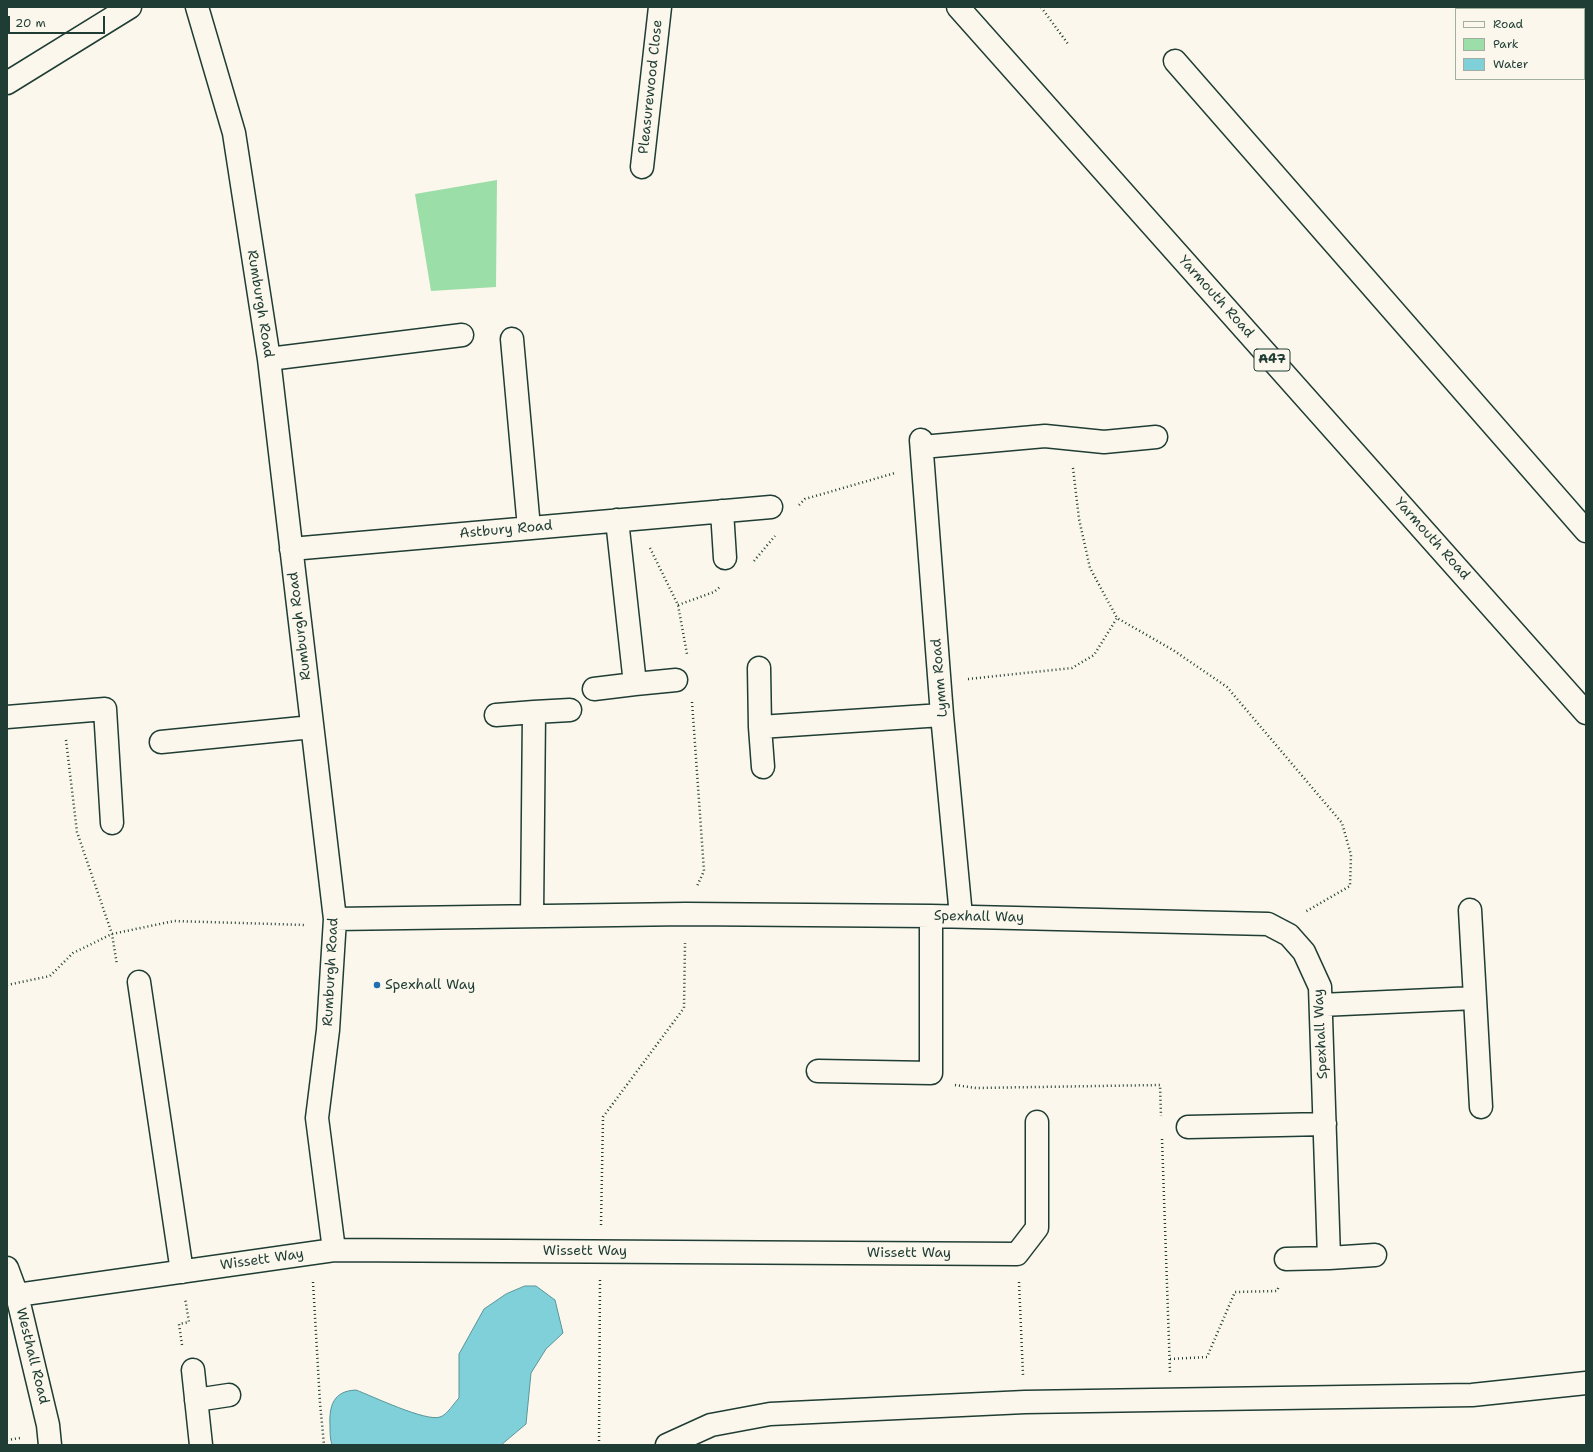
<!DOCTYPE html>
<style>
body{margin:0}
#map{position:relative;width:1593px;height:1452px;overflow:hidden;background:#fbf7ec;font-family:"Shantell Sans",sans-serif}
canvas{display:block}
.frame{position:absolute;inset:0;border:8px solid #1f3d34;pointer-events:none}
.legend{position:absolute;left:1455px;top:8px;width:130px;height:72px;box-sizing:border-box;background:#fbf7ec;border:1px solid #a3ada2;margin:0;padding:5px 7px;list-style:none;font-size:12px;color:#1f3d34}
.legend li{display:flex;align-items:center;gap:8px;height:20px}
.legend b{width:20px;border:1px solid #a3ada2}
.scale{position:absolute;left:8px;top:16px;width:97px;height:18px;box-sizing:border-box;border:2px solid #1f3d34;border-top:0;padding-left:5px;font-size:12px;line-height:14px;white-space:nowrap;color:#1f3d34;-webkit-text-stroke:3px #fbf7ec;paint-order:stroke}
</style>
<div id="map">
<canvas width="1593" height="1452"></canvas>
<div class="frame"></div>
<ul class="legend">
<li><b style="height:5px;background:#fbf7ec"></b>Road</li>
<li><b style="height:11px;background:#9cdea8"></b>Park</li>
<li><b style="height:11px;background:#80d0da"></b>Water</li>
</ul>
<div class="scale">20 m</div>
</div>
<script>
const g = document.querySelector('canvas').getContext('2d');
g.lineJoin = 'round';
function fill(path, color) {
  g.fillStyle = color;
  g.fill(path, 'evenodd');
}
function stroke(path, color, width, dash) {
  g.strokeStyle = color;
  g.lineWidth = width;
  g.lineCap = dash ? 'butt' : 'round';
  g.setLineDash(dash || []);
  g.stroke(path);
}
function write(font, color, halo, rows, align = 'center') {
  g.font = font + ' "Shantell Sans",sans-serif';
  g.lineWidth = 4;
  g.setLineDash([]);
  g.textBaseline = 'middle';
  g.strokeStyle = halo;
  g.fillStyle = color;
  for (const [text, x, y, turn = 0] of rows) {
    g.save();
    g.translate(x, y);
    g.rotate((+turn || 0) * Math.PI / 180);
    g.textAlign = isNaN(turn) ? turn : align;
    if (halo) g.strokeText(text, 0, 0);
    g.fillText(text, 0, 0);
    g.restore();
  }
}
const green = new Path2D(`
 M 497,180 L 496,287 L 431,291 L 415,194 Z`);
const water = new Path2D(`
 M 525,1286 L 536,1286 L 555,1300 L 563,1333 L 546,1349 L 531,1373 L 526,1424 L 501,1445 L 332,1445 C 330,1439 330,1432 330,1426 C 329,1406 333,1391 356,1390 C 372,1396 426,1422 440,1417 C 447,1415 454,1403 459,1398 L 459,1354 L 484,1309 L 506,1294 Z`);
const path = new Path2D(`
 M 1041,7 L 1068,44
 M 1073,468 L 1079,519 L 1090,568 L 1117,618 L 1173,650 L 1227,687 L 1342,823 L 1351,855 L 1350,886 L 1305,912
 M 799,505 L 805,499 L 895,473
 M 650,548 L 678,605 L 687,654
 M 754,561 L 775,536
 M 678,605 L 714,592 L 721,586
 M 968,679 L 1072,668 L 1094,655 L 1117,618
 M 692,702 L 704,871 L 697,886
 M 66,740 L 77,832 L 112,934 L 117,965
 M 7,985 L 50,976 L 73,953 L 112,934 L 174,921 L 306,925
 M 955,1085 L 976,1088 L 1160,1085 L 1161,1116
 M 1162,1139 L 1170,1372
 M 601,1225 L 603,1117 L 684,1008 L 685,943
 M 313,1282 L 320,1403 L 324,1445
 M 1019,1282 L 1023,1375
 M 182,1345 L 179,1324 L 189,1322 L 185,1298
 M 1170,1359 L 1207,1357 L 1235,1292 L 1277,1291 L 1279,1286
 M 7,1440 L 20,1438
 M 599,1445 L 600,1280`);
const minor = new Path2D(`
 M 197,7 L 234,133 L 269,359 L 335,919 L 328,1030 L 317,1118 L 334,1250
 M 1175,61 L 1586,531
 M 7,83 L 130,7
 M 642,167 L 660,7
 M 512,339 L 529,528
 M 269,359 L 462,335
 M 921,440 L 942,715 L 961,916
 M 922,447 L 1045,436 L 1104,442 L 1156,437
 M 722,511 L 725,558
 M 617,520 L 635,684 L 676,680
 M 291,549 L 771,507
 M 759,668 L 760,727 L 942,715
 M 594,689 L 635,684
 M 496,715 L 534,712
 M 7,717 L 105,709 L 112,823
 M 760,727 L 763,767
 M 161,742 L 312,727
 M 1470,910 L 1475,998
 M 532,916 L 534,712 L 570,710
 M 335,919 L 686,914 L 931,916 L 1268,924 L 1289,935 L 1304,952 L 1320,987 L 1329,1258 L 1375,1255
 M 139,982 L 182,1272
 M 1321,1005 L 1475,998 L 1481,1107
 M 818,1071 L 931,1073 L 931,916
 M 1188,1127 L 1325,1124
 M 1286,1259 L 1329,1258
 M 7,1268 L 17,1295 L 48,1425 L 50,1445
 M 17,1295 L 334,1250 L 1017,1254 L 1037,1228 L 1037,1122
 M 193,1370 L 201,1445
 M 196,1400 L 229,1395
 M 667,1445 L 711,1425 L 770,1414 L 1025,1402 L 1472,1395 L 1586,1383`);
const highway = new Path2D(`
 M 958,7 L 1586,713`);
const markers = [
 [377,985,4,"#1f6fb2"]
];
const shields = [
 [1272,360,36]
];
const shieldNames = [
 ["A47",1272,360]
];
const streetNames = [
 ["Pleasurewood Close",651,87,-84],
 ["Yarmouth Road",1216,297,48],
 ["Rumburgh Road",260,304,81],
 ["Astbury Road",506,530,-5],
 ["Yarmouth Road",1432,539,48],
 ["Rumburgh Road",300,626,-97],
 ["Lymm Road",940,678,-95],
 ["Spexhall Way",979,917,1],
 ["Rumburgh Road",331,972,-87],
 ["Spexhall Way",1321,1034,-93],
 ["Wissett Way",585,1251],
 ["Wissett Way",909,1253],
 ["Wissett Way",262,1260,-8],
 ["Westhall Road",32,1356,76]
];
const poiNames = [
 ["Spexhall Way",385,985]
];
fill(green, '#9cdea8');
fill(water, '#80d0da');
stroke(water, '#599598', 1);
stroke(minor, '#1f3d34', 25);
stroke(highway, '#1f3d34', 25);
stroke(path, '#1f3d34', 2.5, [1, 3]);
stroke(minor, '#fbf7ec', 22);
stroke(highway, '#fbf7ec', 22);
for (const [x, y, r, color] of markers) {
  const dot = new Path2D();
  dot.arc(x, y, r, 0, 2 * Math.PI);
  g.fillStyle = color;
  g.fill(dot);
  stroke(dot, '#fbf7ec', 1.5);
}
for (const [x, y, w] of shields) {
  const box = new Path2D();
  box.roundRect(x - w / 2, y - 11, w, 22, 3);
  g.fillStyle = '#fbf7ec';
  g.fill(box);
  stroke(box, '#1f3d34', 1);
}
write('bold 13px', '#1f3d34', null, shieldNames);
write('14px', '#1f3d34', '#fbf7ec', streetNames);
write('14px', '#1f3d34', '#fbf7ec', poiNames, 'left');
</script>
